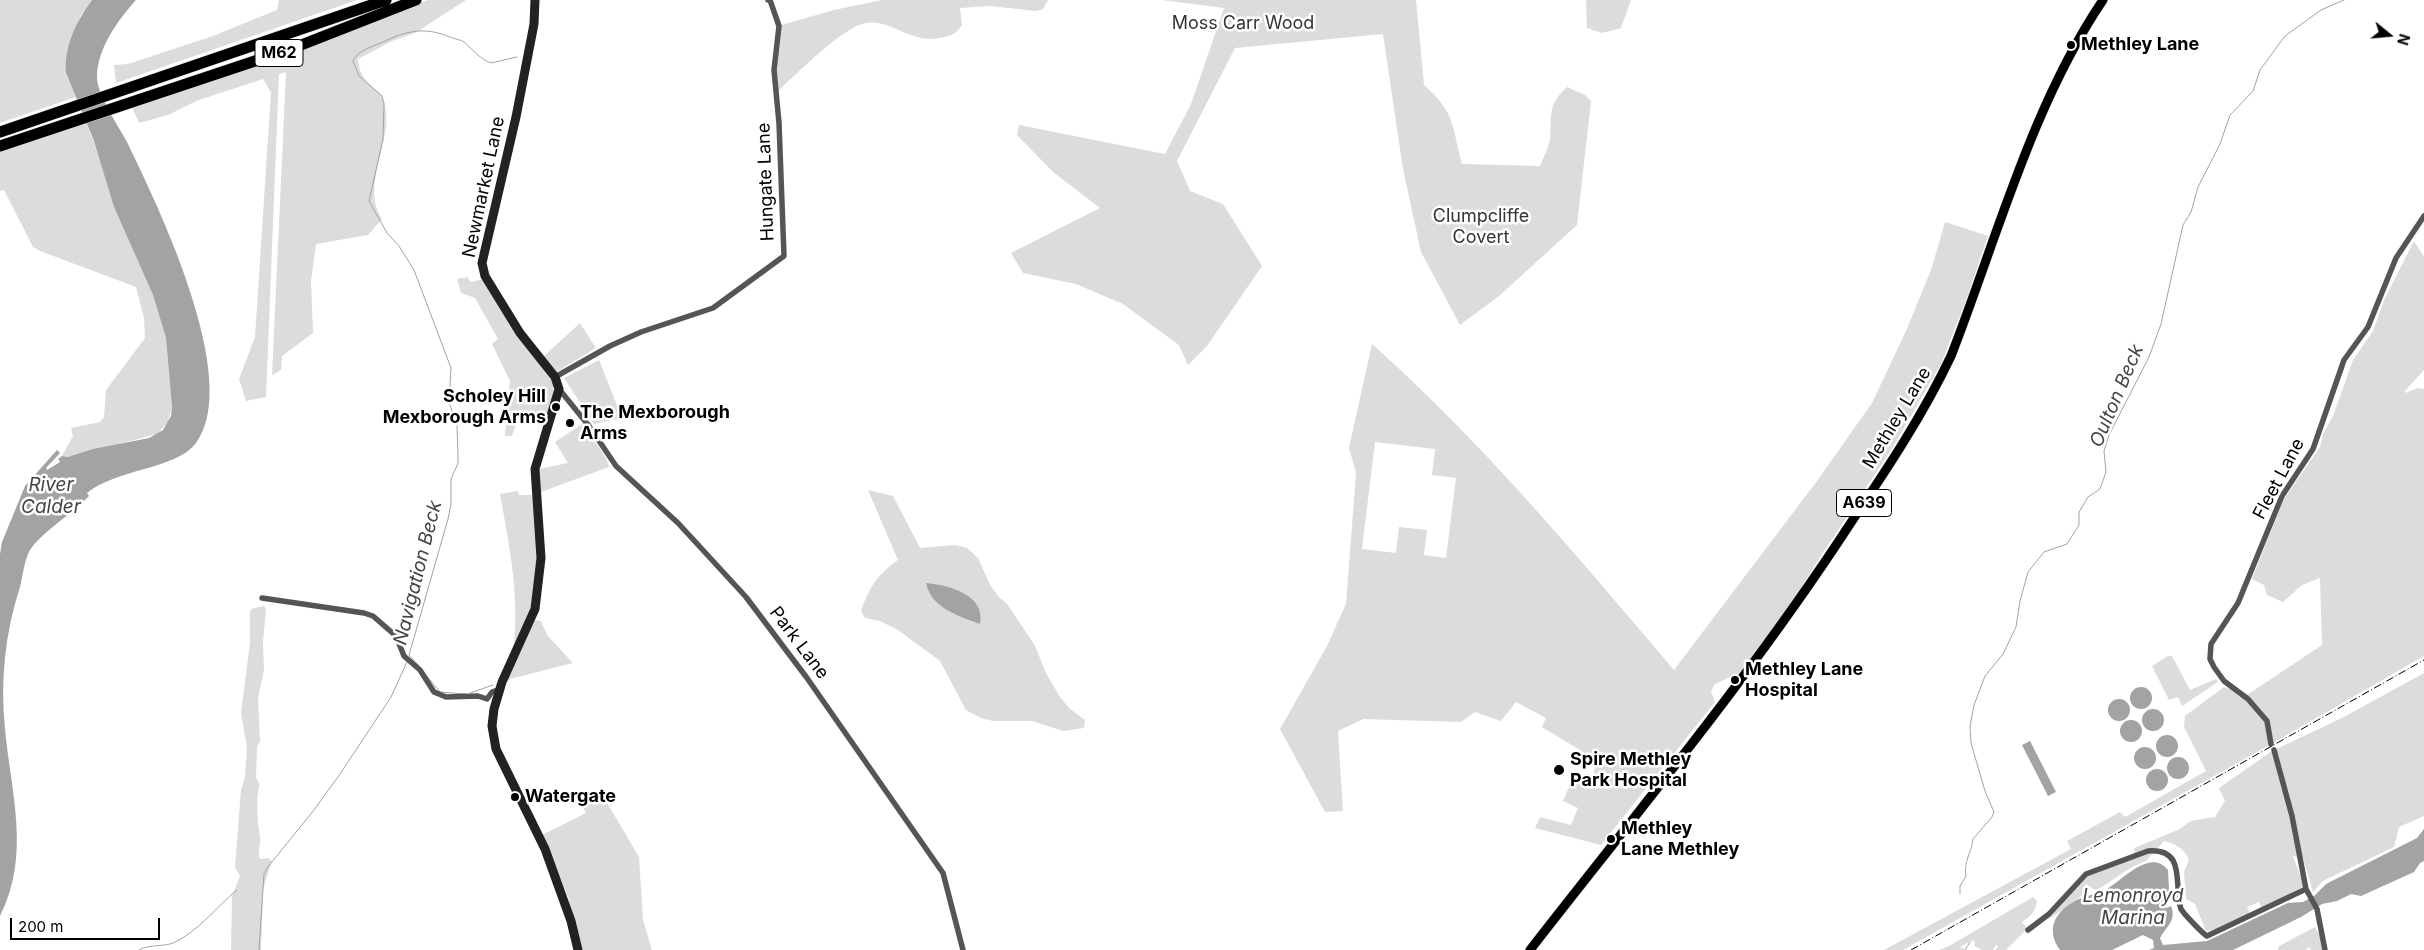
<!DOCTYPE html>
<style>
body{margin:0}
#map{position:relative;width:2424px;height:950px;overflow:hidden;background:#fff;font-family:Inter,sans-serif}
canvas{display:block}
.north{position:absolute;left:2364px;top:10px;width:50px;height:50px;-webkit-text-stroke:4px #fff;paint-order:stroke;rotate:107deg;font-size:14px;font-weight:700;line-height:20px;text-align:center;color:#000}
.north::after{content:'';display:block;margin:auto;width:18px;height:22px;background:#000;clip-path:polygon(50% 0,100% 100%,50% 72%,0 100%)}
.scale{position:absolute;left:10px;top:918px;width:150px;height:22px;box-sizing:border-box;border:2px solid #000;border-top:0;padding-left:6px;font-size:15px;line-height:18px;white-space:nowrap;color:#000;-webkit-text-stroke:4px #fff;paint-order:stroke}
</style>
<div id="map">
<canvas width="2424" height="950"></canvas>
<div class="north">N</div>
<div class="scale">200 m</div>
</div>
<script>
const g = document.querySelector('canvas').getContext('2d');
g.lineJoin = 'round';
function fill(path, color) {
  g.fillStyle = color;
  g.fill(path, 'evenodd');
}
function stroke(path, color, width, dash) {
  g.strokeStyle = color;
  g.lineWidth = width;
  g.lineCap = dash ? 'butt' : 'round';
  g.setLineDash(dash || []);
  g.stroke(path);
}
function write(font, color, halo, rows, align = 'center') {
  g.font = font + ' Inter,sans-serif';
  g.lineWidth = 5;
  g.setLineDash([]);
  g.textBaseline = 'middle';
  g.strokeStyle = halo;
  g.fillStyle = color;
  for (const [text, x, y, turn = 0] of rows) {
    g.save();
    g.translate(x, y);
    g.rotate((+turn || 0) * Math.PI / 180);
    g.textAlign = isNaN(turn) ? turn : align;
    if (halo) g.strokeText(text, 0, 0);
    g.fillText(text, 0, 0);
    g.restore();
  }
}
const green = new Path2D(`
 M 0,0 L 92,0 L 81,15 L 66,74 L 76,97 L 0,123 Z
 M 279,0 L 357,0 L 116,83 L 114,65 L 128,64 L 213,36 L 277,10 Z
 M 428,0 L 466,0 L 415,33 L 392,41 L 358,59 C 359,64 359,70 362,74 C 370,91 384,87 386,112 C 390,146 361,188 382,219 L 368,235 L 316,244 L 311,281 L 313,333 L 282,356 L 281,370 L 272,375 L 286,72 L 279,74 L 266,397 L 246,401 L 239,379 L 255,337 L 271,92 L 263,79 L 196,101 L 168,115 L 139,123 L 132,107 Z
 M 882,0 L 1048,0 L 1043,9 L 1036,11 L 990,6 L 960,8 L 962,25 C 957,33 953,35 944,37 C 912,46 891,18 866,23 C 841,28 798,73 778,91 L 776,68 L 781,25 L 834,10 Z
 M 1162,0 L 1416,0 L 1424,85 C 1455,112 1452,126 1462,164 L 1540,166 C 1543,158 1549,147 1550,139 C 1552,116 1547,105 1567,87 L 1585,95 L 1591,101 L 1577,225 L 1499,296 L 1460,325 L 1421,252 L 1403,169 L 1383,34 L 1235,48 L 1177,161 L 1190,191 L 1223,204 L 1262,266 L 1207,346 L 1188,365 L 1179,345 L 1123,304 L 1076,284 L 1023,273 L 1011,253 L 1100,208 L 1053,172 L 1017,135 L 1019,125 L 1165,154 L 1191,104 L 1224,8 Z
 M 1586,0 L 1631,0 L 1621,28 L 1602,33 L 1587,28 Z
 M 86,122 L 100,158 L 114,207 L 153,295 L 166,338 L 172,407 L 168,422 L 157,434 L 68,457 L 62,456 L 73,436 L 71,428 L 100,422 L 104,417 L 106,390 L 145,338 L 144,318 L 136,287 L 40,251 L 33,247 L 4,190 L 0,191 L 0,152 Z
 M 1945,222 L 1988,236 L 1965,303 L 1941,364 L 1893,447 L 1815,565 L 1785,614 L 1739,673 L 1715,684 L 1711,691 L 1715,702 L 1601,845 L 1535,828 L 1540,817 L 1571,825 L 1578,808 L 1563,801 L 1573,778 L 1589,784 L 1598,761 L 1542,727 L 1546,718 L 1516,702 L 1501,721 L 1475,712 L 1461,722 L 1363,719 L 1338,731 L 1343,811 L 1325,812 L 1280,729 L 1327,646 L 1346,604 L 1356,473 L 1349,448 L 1372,344 C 1483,443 1578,557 1674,670 L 1817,481 L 1872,403 L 1906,331 L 1931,270 ZM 1375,442 L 1435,449 L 1432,475 L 1456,478 L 1446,558 L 1424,555 L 1427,530 L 1399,527 L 1396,553 L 1362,549 Z
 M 2414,241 L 2424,257 L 2424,370 L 2405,391 L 2406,393 L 2417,388 L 2424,389 L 2424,656 L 2273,743 L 1903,950 L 1884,950 L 2071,849 L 2067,841 L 2120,812 L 2125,817 L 2206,771 L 2184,727 L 2185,716 L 2224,687 L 2247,695 L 2322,645 L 2320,578 L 2302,585 L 2283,602 L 2267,595 L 2264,585 L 2252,579 L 2284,499 L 2320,447 L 2323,434 L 2333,416 L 2353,360 L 2373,331 L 2385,298 Z
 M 467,277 L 471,282 L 483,279 L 553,383 L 554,394 L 546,418 L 521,410 L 512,436 L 505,436 L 510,381 L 492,344 L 498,339 L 475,298 L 461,293 L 457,279 Z
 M 580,323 L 596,348 L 556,372 L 543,357 Z
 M 599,360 L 622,418 L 594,424 L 564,378 Z
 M 582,424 L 605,456 L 609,467 L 541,492 L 539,469 L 568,463 L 555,442 Z
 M 868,490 L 893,496 L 920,548 L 955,545 L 967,548 L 978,558 L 990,585 L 999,597 L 1007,604 L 1034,644 L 1047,675 L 1060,697 L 1070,709 L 1085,720 L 1084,728 L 1063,731 L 1032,721 L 993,721 L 981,718 L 966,710 L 940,661 L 898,630 L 880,621 L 865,618 L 861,611 C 870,586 877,575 898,560 Z
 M 518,491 L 519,495 L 533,495 L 538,550 L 532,608 L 516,643 L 514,643 C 519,592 509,544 500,494 Z
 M 264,606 L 266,609 L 263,643 L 264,670 L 258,698 L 260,741 L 257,747 L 256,778 L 260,785 C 255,794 258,827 260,837 C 261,844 258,850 259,857 L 261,859 L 268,858 L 272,861 L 263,889 L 261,950 L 231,950 L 232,896 L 240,876 L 235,867 L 241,790 L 245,777 L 247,748 L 241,713 L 250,643 L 250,613 L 251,609 Z
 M 535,620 L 541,621 L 547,635 L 573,663 L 510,679 L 505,684 Z
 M 2168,656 L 2172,656 L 2190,690 L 2216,679 L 2218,682 L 2182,706 L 2178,697 L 2169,700 L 2152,666 Z
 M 2424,673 L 2424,816 L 2399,827 L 2394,847 L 2323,881 L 2313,892 L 2303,858 L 2293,856 L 2304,886 L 2262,909 L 2259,902 L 2247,907 L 2250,914 L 2216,930 L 2206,931 L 2195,904 L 2186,899 L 2184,872 L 2189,860 C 2184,848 2176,844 2164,841 L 2146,861 L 2132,867 L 2100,888 L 2095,890 L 2086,884 L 2086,893 L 2049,919 L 2082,879 L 2093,873 L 2135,856 L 2134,848 L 2178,830 L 2191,821 L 2215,817 L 2225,801 L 2219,788 L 2272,751 L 2342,718 Z
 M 603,796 L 639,857 L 643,920 L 652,950 L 582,950 L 568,897 L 542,835 L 586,813 L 583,807 Z
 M 2033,897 L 2037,901 C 2036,911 2030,917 2022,922 L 2027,929 L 2006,950 L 1996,950 L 1998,946 L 1996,945 L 1993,950 L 1982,950 L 1974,946 L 1975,943 L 1973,940 L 1960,947 L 1966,950 L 1939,950 L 1949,946 Z
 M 2315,927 L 2321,938 L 2322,950 L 2311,950 L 2309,947 L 2306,950 L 2278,950 L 2279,946 Z`);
const water = new Path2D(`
 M 92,0 L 136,0 C 118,20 97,49 97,77 C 97,95 118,125 127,142 C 157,204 243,380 196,443 C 177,469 116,469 87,493 L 89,496 C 74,512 40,534 30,550 C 24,561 23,575 20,587 C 5,633 0,681 5,729 C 11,793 31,855 0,916 L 0,554 L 2,542 L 25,486 L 57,450 L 60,453 L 46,468 L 47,470 L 60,462 L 58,459 L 62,456 L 68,457 L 93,449 L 149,438 L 163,430 L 171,416 L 172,407 L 166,338 L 153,295 L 114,207 L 94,141 L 66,73 C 64,46 76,22 92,0 Z
 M 926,583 C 949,585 986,595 980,624 C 959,616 931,608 926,583 Z
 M2130 698a11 11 0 1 1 22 0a11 11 0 1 1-22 0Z
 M2108 710a11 11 0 1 1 22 0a11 11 0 1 1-22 0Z
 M2142 720a11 11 0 1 1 22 0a11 11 0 1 1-22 0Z
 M2120 731a11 11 0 1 1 22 0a11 11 0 1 1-22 0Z
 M2156 746a11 11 0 1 1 22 0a11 11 0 1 1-22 0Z
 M 2030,741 L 2056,792 L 2048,796 L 2022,745 Z
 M2134 758a11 11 0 1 1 22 0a11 11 0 1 1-22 0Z
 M2167 768a11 11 0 1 1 22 0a11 11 0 1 1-22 0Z
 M2146 780a11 11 0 1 1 22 0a11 11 0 1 1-22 0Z
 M 2424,829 L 2424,861 L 2420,863 L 2414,872 L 2361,896 L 2351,894 L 2337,901 L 2322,904 L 2301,917 L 2233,950 L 2149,950 L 2154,948 L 2153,940 L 2143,935 L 2112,950 L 2060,950 C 2044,928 2057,909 2079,899 C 2088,895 2097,894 2105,890 C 2122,881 2150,847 2168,870 L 2169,890 L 2163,905 L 2167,908 L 2171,906 C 2177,920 2166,927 2160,938 L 2163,945 L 2207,941 L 2288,903 L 2303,902 L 2314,896 L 2326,884 L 2417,838 Z`);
const stream = new Path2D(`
 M 419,666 L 409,655 L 448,519 L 451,504 L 451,479 L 458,463 L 458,455 L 457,426 L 449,402 L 451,368 L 414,270 L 399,246 L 387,233 L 369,201 L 383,139 L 384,104 L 382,96 L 359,76 L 353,61 C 357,51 371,47 381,43 C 406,31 423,26 450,37 C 454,39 462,40 464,42 C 472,49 481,60 491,63 L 517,57
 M 426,675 L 440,692 L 466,694
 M 470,693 L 493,685
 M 1960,894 L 1960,886 L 1966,876 C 1963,862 1972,852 1973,839 L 1992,817 L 1994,812 L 1985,791 L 1971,743 L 1970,726 L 1974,705 L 1985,676 L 2003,654 L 2016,627 L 2020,601 L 2028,572 L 2044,552 L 2067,544 L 2079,525 L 2079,512 L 2088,497 L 2100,489 L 2106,472 L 2104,451 L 2109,435 L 2149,357 L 2161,324 L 2183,225 L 2191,212 L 2198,187 L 2220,144 L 2230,115 L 2253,91 L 2260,70 L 2285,36 L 2321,10 L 2344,0
 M 139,950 C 148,944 163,947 173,943 C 198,932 216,907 237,890
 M 259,950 L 264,874 L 267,868 L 314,810 L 340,774 L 391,697 L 407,662
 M 1965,950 L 1970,942`);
const minor = new Path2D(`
 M 555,377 L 610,346 L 641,332 L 713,308 L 784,256 L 779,123 L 774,70 L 779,26 L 770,0 L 768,0
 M 559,389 L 589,426 L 616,466 L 678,523 L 746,597 L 807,678 L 943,873 L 963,950
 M 262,598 L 364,613 L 373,616 L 396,636 L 404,656 L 420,670 L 434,692 L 446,697 L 478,696 L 487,699 L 492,692 L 500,689
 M 2271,744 L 2267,721 L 2248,699 L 2224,681 L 2214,667 L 2210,659 L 2211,644 L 2238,603 L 2282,496 L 2313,449 L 2344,360 L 2368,327 L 2396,258 L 2424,216
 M 2274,750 L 2292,816 L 2306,889 L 2317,909 L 2325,950
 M 2028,930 L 2049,914 L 2086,874 L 2148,851 C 2188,848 2173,887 2181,909 C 2183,913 2203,934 2207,936 L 2306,889`);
const secondary = new Path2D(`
 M 535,0 L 534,24 L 516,117 L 482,263 L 485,276 L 520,333 L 555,377 L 559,389 L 535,469 L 541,558 L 535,609 L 502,682 L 494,709 L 492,726 L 496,749 L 545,849 L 571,921 L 578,950`);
const primary = new Path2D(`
 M 1530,950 C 1639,810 1753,673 1850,524 C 1887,469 1923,415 1951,356 C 1997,238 2032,105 2103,0`);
const motorway = new Path2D(`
 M 0,132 L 386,0
 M 0,146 L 291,49 L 416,0`);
const rail = new Path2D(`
 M 1911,950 L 2424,660`);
const markers = [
 [2071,45,5,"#000"],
 [556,407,5,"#000"],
 [570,423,5,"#000"],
 [1735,680,5,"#000"],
 [1559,770,6,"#000"],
 [515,797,5,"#000"],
 [1611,839,5,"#000"]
];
const shields = [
 [279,53,48],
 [1864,503,55]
];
const shieldNames = [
 ["M62",279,53],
 ["A639",1864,503]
];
const parkNames = [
 ["Moss Carr Wood",1243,24],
 ["Clumpcliffe",1481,217],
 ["Covert",1481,238]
];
const poiNames = [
 ["Methley Lane",2081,45],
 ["Scholey Hill",546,397,"right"],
 ["Mexborough Arms",546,418,"right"],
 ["The Mexborough",580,413],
 ["Arms",580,434],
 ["Methley Lane",1745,670],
 ["Hospital",1745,691],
 ["Spire Methley",1570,760],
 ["Park Hospital",1570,781],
 ["Watergate",525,797],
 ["Methley",1621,829],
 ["Lane Methley",1621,850]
];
const streetNames = [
 ["Hungate Lane",766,182,-92],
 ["Newmarket Lane",484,187,-78],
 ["Methley Lane",1897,418,-59],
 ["Fleet Lane",2279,479,-62],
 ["Park Lane",799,643,53]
];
const waterNames = [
 ["Oulton Beck",2117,396,-67],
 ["River",51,485],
 ["Calder",51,507],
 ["Navigation Beck",418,573,-76],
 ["Lemonroyd",2133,896],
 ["Marina",2133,918]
];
fill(green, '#dcdcdc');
fill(water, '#a3a3a3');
stroke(stream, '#a3a3a3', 1);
stroke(primary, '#dbdbdb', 10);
stroke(motorway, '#dbdbdb', 12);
stroke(minor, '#555', 5.5);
stroke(secondary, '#222', 9);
stroke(primary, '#000', 9);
stroke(motorway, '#000', 11);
stroke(rail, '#000', 1, [8, 2.5, 1, 2.5]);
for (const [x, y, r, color] of markers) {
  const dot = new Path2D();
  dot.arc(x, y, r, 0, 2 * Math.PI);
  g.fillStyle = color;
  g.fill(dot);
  stroke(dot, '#fff', 2);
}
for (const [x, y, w] of shields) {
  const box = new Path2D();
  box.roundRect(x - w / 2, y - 13.5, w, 27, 4);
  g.fillStyle = '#fff';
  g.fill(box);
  stroke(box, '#000', 1);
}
write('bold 16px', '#000', null, shieldNames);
write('18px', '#333', '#fff', parkNames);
write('bold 18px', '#000', '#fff', poiNames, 'left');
write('18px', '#000', '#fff', streetNames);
write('italic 19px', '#444', '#fff', waterNames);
</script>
